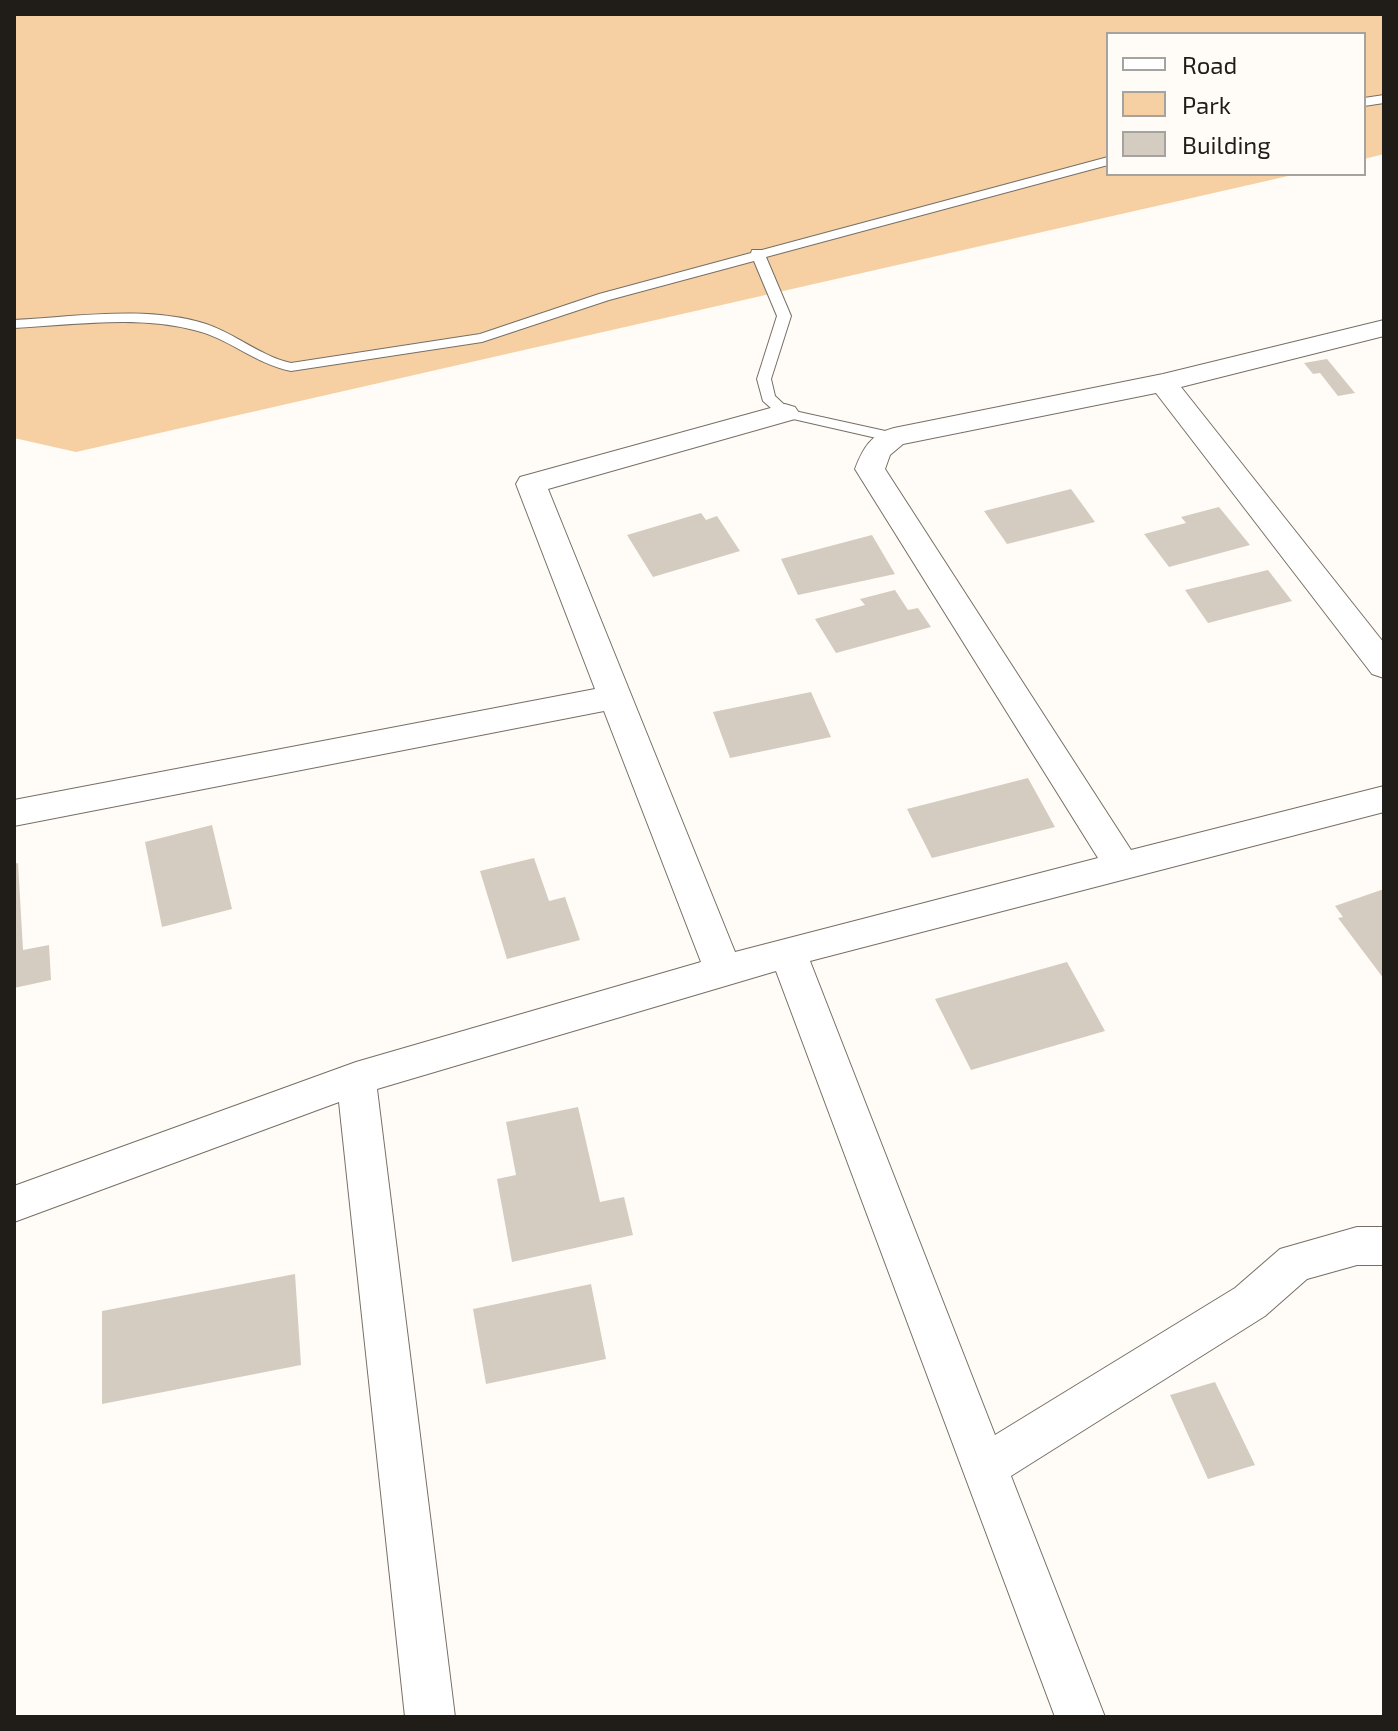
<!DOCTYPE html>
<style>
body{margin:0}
#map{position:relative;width:1398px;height:1731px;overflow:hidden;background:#fffbf6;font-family:"Exo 2",sans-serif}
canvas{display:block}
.frame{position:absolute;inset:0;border:16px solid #201d19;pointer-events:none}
.legend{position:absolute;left:1106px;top:32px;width:260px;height:144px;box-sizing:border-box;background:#fffbf6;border:2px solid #a6a29e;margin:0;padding:10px 14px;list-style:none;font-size:24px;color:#201d19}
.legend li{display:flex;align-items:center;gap:16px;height:40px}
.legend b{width:40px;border:2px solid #a6a29e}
</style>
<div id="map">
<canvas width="1398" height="1731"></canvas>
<div class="frame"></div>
<ul class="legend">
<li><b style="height:10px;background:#fff"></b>Road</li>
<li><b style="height:22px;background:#f6d0a2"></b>Park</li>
<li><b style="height:22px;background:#d5ccc1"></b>Building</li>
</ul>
</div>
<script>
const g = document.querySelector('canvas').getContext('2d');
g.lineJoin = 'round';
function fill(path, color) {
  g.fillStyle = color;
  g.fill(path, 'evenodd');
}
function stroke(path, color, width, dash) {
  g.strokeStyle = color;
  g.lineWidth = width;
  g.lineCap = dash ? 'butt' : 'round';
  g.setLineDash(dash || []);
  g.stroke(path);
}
const green = new Path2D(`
 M 14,14 L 1384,14 L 1384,154 L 1364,159 L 1364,34 L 1108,34 L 1108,174 L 1297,174 L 76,452 L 14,438 Z`);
const building = new Path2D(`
 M 1327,359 L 1355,393 L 1338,396 L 1320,373 L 1313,374 L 1304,363 Z
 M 1071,489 L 1095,522 L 1007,544 L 984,511 Z
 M 1219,507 L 1250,545 L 1169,567 L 1144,534 L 1186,523 L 1181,517 Z
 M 701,513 L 706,520 L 717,516 L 740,551 L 653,577 L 627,535 Z
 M 872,535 L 895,574 L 798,595 L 781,559 Z
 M 1268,570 L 1292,601 L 1208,623 L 1185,590 Z
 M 895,590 L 908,610 L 918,608 L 931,627 L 836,653 L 815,619 L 865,605 L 860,599 Z
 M 811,692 L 831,737 L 730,758 L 713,712 Z
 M 1028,778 L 1055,827 L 932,858 L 907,809 Z
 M 212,825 L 232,909 L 162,927 L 145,842 Z
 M 534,858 L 549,901 L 565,897 L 580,940 L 507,959 L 480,871 Z
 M 18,863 L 23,950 L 49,945 L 51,980 L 14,988 L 14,864 Z
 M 1384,889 L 1384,979 L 1338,918 L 1343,917 L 1335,906 Z
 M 1067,962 L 1105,1031 L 971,1070 L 935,999 Z
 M 578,1107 L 600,1202 L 624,1197 L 633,1235 L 512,1262 L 497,1179 L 516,1175 L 506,1122 Z
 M 295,1274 L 301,1365 L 102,1404 L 102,1311 Z
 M 591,1284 L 606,1359 L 486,1384 L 473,1309 Z
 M 1215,1382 L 1255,1465 L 1208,1479 L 1170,1395 Z`);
const lane = new Path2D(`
 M 1384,95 L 1384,103 L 1364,106 L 1364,98 Z
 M 1108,157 L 1108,165 L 766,257 L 791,316 L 771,379 L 775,396 L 790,410 L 899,434 L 899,440 L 894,442 L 780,416 L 763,401 L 757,379 L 777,316 L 754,261 L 609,300 L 482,342 L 291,371 C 255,364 229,338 194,330 C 137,315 72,325 14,328 L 14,320 C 75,317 147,305 206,324 C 236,334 260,356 291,363 L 480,334 L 599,294 L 751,253 L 752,250 L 762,250 Z`);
const street = new Path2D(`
 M 1384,320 L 1384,336 L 1181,387 L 1384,643 L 1384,678 L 1372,674 L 1156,393 L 903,444 L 890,455 L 885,469 L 1131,850 L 1384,786 L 1384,812 L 810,961 L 995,1435 L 1235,1288 L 1280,1249 L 1357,1227 L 1384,1227 L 1384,1265 L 1357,1265 L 1307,1279 L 1265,1316 L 1011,1476 L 1105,1717 L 1055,1717 L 776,971 L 377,1089 L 455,1717 L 405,1717 L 339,1102 L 14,1222 L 14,1186 L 356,1062 L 701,962 L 604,711 L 14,826 L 14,800 L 595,689 L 516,484 L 520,477 L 785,404 L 795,407 L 799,413 L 795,419 L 548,489 L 735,952 L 1098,858 L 855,469 C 863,448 871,434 894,428 L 1163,374 Z`);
fill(green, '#f6d0a2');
fill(building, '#d5ccc1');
stroke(lane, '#776f65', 2);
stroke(street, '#776f65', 2);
fill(lane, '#fff');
fill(street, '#fff');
</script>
